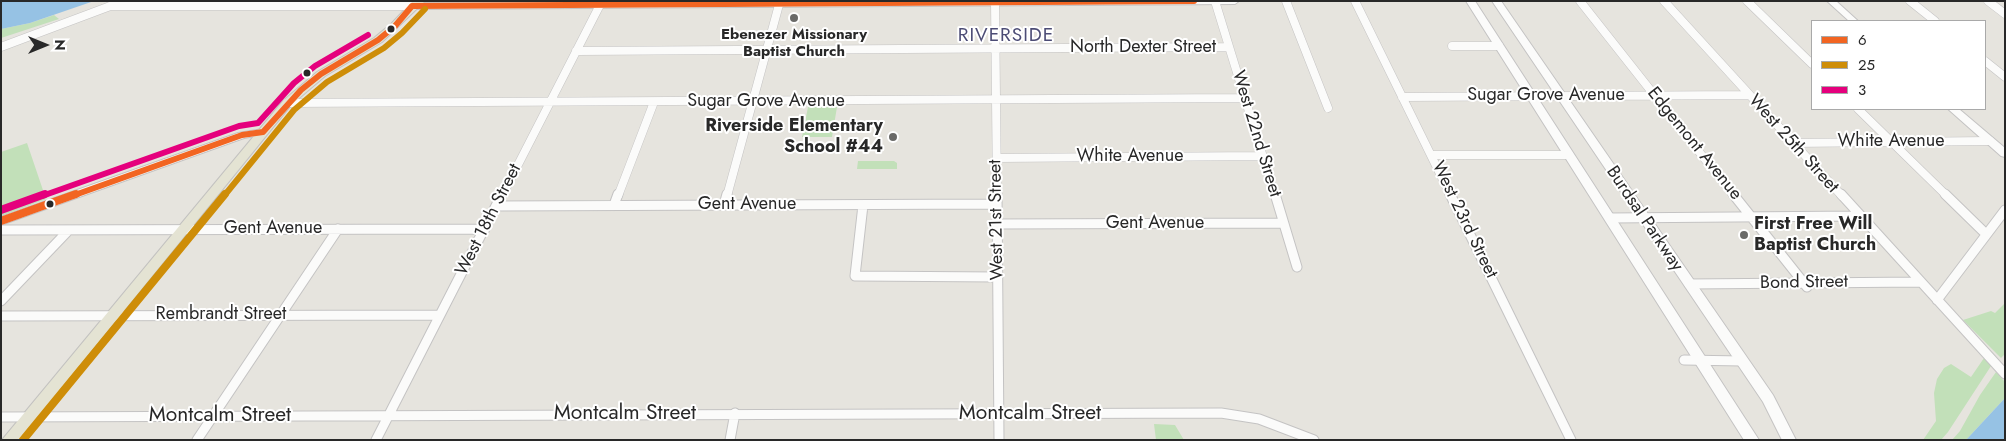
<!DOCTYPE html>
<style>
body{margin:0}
#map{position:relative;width:2006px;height:441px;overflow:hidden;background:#e6e4de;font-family:Jost,sans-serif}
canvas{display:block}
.frame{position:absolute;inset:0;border:2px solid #282828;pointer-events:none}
.legend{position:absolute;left:1811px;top:20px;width:175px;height:90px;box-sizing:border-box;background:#fff;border:1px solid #a9a9a9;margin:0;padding:6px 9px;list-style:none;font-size:15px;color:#282828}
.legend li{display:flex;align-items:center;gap:10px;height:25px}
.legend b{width:25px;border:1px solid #a9a9a9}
.north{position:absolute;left:20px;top:20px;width:50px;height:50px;-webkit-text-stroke:4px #fff;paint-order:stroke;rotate:90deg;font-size:14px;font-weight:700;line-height:20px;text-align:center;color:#282828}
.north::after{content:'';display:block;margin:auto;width:18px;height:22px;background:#282828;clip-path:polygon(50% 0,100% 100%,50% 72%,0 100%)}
</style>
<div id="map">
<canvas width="2006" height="441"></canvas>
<div class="frame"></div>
<ul class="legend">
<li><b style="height:6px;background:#f26522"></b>6</li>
<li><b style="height:6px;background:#ce8d08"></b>25</li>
<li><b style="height:6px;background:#e5007d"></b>3</li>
</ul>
<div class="north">N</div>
</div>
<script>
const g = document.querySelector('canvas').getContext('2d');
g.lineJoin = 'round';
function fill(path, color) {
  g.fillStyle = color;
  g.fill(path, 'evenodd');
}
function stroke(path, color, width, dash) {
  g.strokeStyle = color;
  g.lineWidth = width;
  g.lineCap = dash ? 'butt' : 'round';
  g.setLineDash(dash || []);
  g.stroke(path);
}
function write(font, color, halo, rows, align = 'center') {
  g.font = font + ' Jost,sans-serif';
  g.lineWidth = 4;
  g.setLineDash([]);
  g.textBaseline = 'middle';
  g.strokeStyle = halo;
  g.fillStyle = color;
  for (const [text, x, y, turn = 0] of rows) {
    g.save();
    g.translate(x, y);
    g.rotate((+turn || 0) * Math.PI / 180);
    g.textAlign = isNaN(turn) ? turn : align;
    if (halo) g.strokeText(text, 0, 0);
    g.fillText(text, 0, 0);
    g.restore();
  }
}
const green = new Path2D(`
 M 54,15 L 59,19 L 1,38 L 1,29 L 30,23 Z
 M 808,107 L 837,107 L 832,137 L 802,137 Z
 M 27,143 L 46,199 L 1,216 L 1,152 Z
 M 858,161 L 894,161 L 897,163 L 897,169 L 857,169 Z
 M 2005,303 L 2005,354 L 2001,358 L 1963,320 L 1991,311 L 1995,313 Z
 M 1984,358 L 1991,366 L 1948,432 L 1941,440 L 1923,440 L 1936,421 L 1934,393 L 1937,379 L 1944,368 L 1951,364 L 1971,377 Z
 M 1996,372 L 2005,382 L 2005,398 L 1966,440 L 1952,440 L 1960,431 L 1980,395 Z
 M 1154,424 L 1175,425 L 1184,440 L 1156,440 Z`);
const water = new Path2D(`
 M 1,1 L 94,1 L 30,23 L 1,29 Z
 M 2005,398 L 2005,440 L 1966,440 Z`);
const streetFar1 = new Path2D(`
 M 995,1 L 997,196
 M 1215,1 L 1275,196
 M 1286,1 L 1328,108
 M 1355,1 L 1451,196
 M 1580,1 L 1734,196
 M 1664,1 L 1842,196
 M 1747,1 L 1812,64
 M 1910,1 L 1935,21
 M 1988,1 L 2005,14
 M 110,6 L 412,6
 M 1452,46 L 1499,46
 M 1,47 L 113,5
 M 576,51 L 1229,47
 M 1985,61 L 2005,77
 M 1402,97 L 1749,95
 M 287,103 L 1245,98
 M 1858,109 L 1947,196
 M 1792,143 L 1990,141
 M 1431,155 L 1569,155
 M 997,158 L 1262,156
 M 502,196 L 602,1
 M 618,196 L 654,102
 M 727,196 L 780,1`);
const street = new Path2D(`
 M 997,194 L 999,440
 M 1275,194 L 1297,267
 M 1450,194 L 1571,440
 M 1733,194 L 1807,287
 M 1841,194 L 2005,374
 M 1945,194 L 1986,234
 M 614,205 L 618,194
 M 724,205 L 727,194
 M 863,205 L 855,276 L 998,277
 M 496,206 L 997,204
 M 1610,218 L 1859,216
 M 997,224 L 1283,223
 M 1,230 L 485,229
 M 1689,284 L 1920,282
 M 1937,300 L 2005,210
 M 1,301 L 68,231
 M 1,316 L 440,315
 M 1684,360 L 1742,361
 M 1,417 L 1221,413 L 1259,419 L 1314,440
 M 197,440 L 338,229
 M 376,440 L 502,194
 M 730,440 L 735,413`);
const secondary = new Path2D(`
 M 763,1 L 1239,1 L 1235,4 L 412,9 L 408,6 L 412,3 Z
 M 1466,1 L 1475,1 L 1759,440 L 1744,440 Z
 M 1492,1 L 1501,1 L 1773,395 L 1796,440 L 1782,440 L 1763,402 Z
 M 1827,1 L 1836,1 L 1858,21 L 1849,21 Z
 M 1948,109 L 1959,109 L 2005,148 L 2005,157 L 2001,156 Z
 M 263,129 L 268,132 L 267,134 L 244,138 L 1,225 L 1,217 L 238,133 Z`);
const primary = new Path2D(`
 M 413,1 L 425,1 L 382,42 L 325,76 L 291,105 L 19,440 L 2,440 L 283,101 L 317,72 L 374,38 L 391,24 Z`);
const bus1Far1 = new Path2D(`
 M 72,196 L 242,135 L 263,132 L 301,90 L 321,74 L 378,40 L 395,26 L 412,6 L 1194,1`);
const bus1 = new Path2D(`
 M 1,221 L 76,194`);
const bus2Far1 = new Path2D(`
 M 224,196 L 294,110 L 327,82 L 384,48 L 402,33 L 425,9`);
const bus2 = new Path2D(`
 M 23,440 L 225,194`);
const bus3Far1 = new Path2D(`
 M 42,196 L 239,126 L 258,123 L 294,83 L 315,66 L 368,35`);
const bus3 = new Path2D(`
 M 1,210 L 45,194`);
const markers = [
 [794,18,5,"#6a6a68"],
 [391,29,4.5,"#282828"],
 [307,73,4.5,"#282828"],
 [893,137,5,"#6a6a68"],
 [50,204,4.5,"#282828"],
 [1744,235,5,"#6a6a68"]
];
const farPoinames = [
 ["Ebenezer Missionary",794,35],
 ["Baptist Church",794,52]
];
const streetNames = [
 ["North Dexter Street",1143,48],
 ["Sugar Grove Avenue",1546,96],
 ["Sugar Grove Avenue",766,102],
 ["West 22nd Street",1256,134,73],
 ["White Avenue",1891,142],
 ["Edgemont Avenue",1694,144,51],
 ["West 25th Street",1793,144,48],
 ["White Avenue",1130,157],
 ["Gent Avenue",747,205],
 ["Burdsal Parkway",1644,219,56],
 ["West 18th Street",489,220,-63],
 ["West 21st Street",997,220,-91],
 ["West 23rd Street",1464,220,64],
 ["Gent Avenue",1155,224],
 ["Gent Avenue",273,229],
 ["Bond Street",1804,283,-1],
 ["Rembrandt Street",221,315]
];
const poiNames = [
 ["Riverside Elementary",883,127],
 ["School #44",883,148],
 ["First Free Will",1754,225,"left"],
 ["Baptist Church",1754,246,"left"]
];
const neighbourhoodNames = [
 ["RIVERSIDE",1006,36]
];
const nearStreetnames = [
 ["Montcalm Street",625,414],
 ["Montcalm Street",1030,414],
 ["Montcalm Street",220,416]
];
fill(green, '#c2e0b9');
fill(water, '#96c2e4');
stroke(streetFar1, '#c4c3c3', 9);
stroke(street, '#c4c3c3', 11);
stroke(secondary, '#c4c3c3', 2);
stroke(primary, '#c3c2c0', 2);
stroke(streetFar1, '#fbfbfa', 8);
stroke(street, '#fbfbfa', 9);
fill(secondary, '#fbfbfa');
fill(primary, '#e4e3d3');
stroke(bus1Far1, '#f26522', 6);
stroke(bus1, '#f26522', 8);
stroke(bus2Far1, '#ce8d08', 6);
stroke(bus2, '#ce8d08', 8);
stroke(bus3Far1, '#e5007d', 6);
stroke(bus3, '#e5007d', 8);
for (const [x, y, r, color] of markers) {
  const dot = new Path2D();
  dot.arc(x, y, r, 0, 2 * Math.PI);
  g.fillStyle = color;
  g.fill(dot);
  stroke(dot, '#fff', 2);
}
write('bold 15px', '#282828', '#fff', farPoinames);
write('18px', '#282828', '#fff', streetNames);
write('bold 18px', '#282828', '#fff', poiNames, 'right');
g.letterSpacing = '1px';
write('19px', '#4c4c75', '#fff', neighbourhoodNames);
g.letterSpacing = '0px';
write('21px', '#282828', '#fff', nearStreetnames);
</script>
